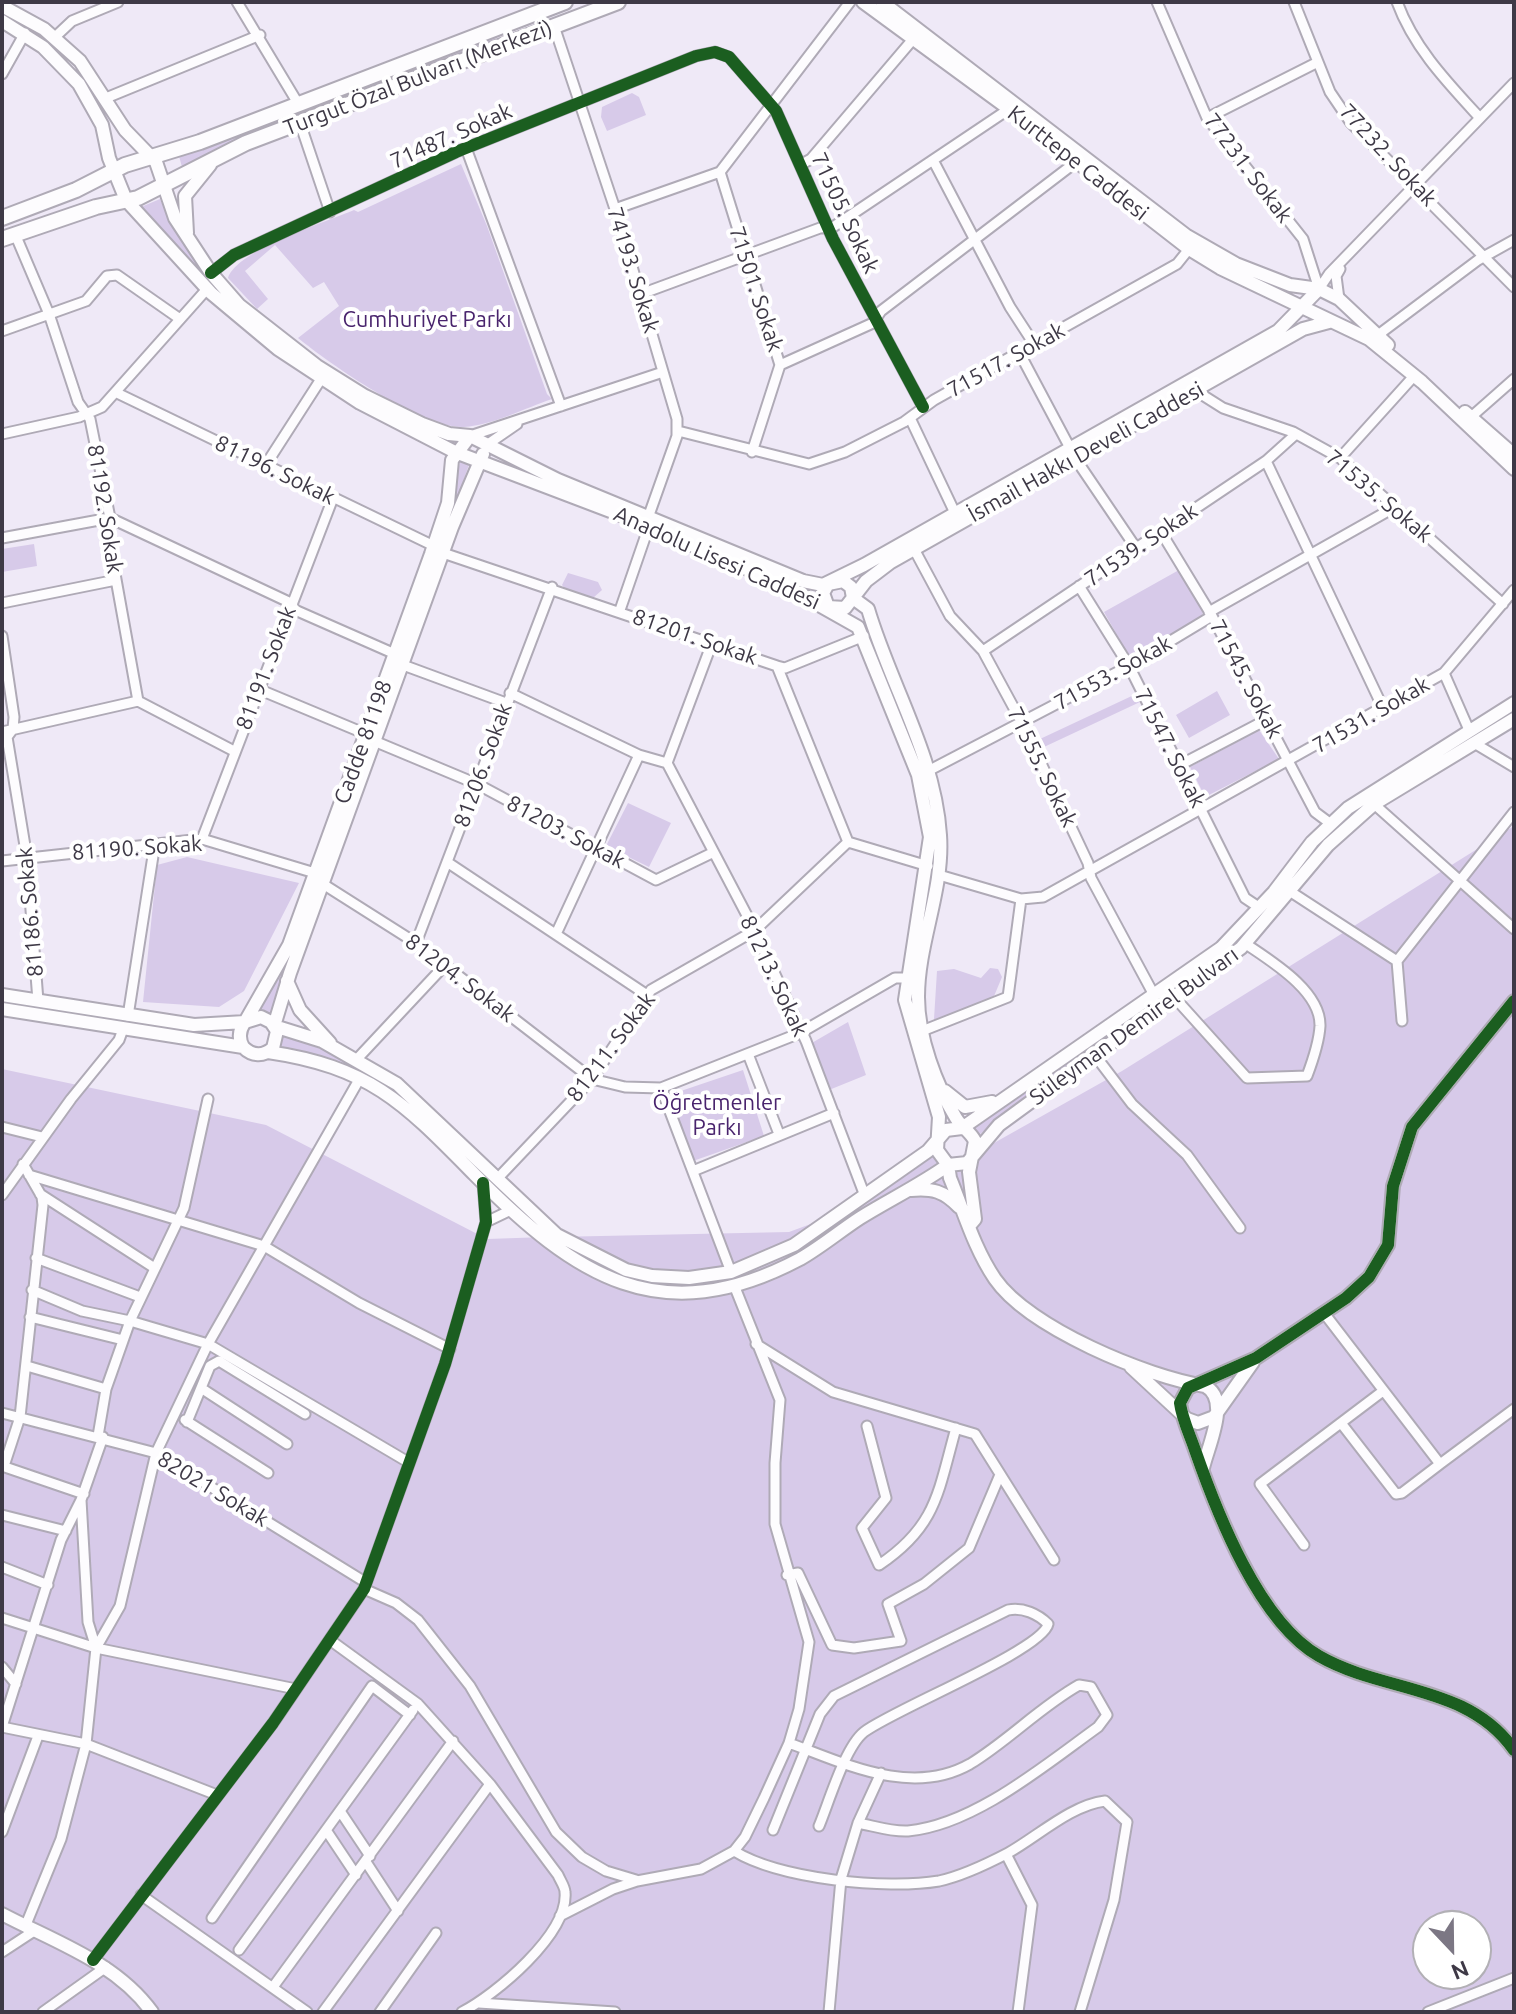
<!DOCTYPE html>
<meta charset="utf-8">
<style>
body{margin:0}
#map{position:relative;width:1516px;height:2014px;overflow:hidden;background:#efe9f7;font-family:Ubuntu,sans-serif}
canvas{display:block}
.frame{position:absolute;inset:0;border:4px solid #3e3946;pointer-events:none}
.north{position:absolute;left:1412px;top:1910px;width:80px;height:80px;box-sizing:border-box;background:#fff;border:2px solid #b2b0b5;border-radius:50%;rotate:158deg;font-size:22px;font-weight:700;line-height:32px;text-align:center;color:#3e3946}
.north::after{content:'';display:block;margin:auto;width:28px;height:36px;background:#7c7784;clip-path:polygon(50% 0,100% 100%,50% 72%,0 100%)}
</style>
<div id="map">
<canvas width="1516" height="2014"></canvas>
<div class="frame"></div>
<div class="north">N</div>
</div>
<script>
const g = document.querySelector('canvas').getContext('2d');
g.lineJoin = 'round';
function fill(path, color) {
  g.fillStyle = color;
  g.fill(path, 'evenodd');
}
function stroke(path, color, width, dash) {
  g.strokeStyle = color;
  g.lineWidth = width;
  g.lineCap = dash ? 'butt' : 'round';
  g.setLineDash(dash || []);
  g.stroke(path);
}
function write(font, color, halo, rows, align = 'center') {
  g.font = font + ' Ubuntu,sans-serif';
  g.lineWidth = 8;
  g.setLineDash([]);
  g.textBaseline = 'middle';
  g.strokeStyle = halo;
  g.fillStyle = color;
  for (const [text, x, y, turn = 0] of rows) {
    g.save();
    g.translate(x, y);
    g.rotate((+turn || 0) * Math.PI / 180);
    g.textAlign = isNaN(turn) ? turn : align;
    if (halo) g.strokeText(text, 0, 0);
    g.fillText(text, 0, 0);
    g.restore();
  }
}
const green = new Path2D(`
 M 495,37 L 497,41 L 263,131 L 182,167 L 179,156 Z
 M 632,93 L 639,97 L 646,115 L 607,131 L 601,117 L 602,107 Z
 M 461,164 L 487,226 L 547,394 L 552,399 C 525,408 493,425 464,427 C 423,429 330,364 298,338 L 339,306 L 324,282 L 313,288 L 275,245 L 245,271 L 268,299 L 257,309 L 228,278 C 237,250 326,222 354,210 L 358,212 Z
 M 160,199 C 204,296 288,356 379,406 C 401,419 438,427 455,442 L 369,403 L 267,336 L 231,306 L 141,207 Z
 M 460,462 L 469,465 L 272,1014 L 259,1012 L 286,959 L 447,524 Z
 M 34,544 L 37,566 L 2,572 L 2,549 Z
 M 1179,570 L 1203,612 L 1201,618 L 1130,658 L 1104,612 Z
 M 568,573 L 598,582 L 602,590 L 593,598 L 566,590 L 562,585 Z
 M 1217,691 L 1230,715 L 1189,738 L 1176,715 Z
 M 1136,694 L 1140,702 L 1044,747 L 1040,739 Z
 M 1514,710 L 1370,802 L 1231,949 L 1023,1098 L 979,1135 L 973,1127 L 1229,946 C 1264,914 1288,874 1321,840 C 1375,785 1448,748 1514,710 Z
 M 1259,730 L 1279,759 L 1205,797 L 1190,767 Z
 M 628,803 L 671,823 L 649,867 L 606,846 Z
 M 1514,826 L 1514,2012 L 2,2012 L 2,1069 L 266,1125 L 487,1239 L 546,1237 L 394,1091 L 319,1055 L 278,1046 L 282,1034 L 321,1049 L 396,1087 L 554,1237 L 789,1232 L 865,1204 L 935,1154 L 939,1165 L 886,1195 L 930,1179 L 1122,1071 ZM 1428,1926 L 1476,1926 L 1476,1974 L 1428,1974 Z
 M 187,857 L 299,883 L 244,991 L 219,1007 L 143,1002 L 157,865 Z
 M 990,968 L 998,969 L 1002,977 L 992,1001 L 938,1023 L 934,1019 L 937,971 L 954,969 L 981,978 Z
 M 848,1022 L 866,1075 L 829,1090 L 810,1044 Z
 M 743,1070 L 764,1136 L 693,1161 L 669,1095 Z`);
const street = new Path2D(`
 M 237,2 L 299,105
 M 1157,2 L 1207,118 L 1303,239 L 1319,289
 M 1294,2 L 1330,92 L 1351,123 L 1514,287
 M 1397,2 C 1414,48 1447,82 1480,118
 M 554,26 L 615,209 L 677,419 L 677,436 L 649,515
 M 55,37 L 72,21 L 118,2
 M 2,74 L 25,33
 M 106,98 L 260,35
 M 1207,118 L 1318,62
 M 300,123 L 330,212
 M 466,148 L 561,406
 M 934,162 L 1010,307 L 1034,344
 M 800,165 L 811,159 L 914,38
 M 720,172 L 780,365 L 752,452
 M 615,209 L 720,172 L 850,2
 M 15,234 L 49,314 L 78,402 L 90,419 L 110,518 L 106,524 L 138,701
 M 211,273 L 234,255 L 456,152 L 696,56 L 715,52 L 729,57 L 776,111 L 833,239 L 923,407
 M 1319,289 L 1329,274 L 1514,83
 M 641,294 L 820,228 L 833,227 L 1009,109
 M 1339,299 L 1336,276 L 1340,269
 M 2,331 L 86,301 L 107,276 L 117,275 L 180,319
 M 1381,338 L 1382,332 L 1478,260 L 1514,240
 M 1019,352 L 1070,448
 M 780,365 L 873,323 L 881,311 L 1076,162
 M 1200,388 L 1204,396 L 1223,408 L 1293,432 L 1340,458 L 1503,604
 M 117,393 L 434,546
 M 1471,417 L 1514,379
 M 910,418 L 955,513
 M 678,431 L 809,464 L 845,452 L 904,422 L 934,400 L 1177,264 L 1189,249
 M 2,434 L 79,417 L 102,407 L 207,289
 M 470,436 L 663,372
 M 488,444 L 517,424
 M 1075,458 L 1136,548
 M 1340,458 L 1414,376
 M 1266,461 L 1383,708
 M 265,466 L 321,379
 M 1161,532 L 1212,616 L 1315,812 L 1331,824
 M 2,538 L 110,518 L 291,603 L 295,610 L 395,654
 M 914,549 L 950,616 L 983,651 L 1022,723 L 1088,863 L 1091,878 L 1154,995
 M 443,553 L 777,666 L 848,842 L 928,866
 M 1079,586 L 1129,666 L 1245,898 L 1260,908
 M 2,603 L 116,580
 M 620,610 L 649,526
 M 1209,612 L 1395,507
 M 2,636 L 14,717 L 13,729 L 7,737 L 27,858 L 38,1001
 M 983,651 L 1266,461 L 1296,434
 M 403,665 L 506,703
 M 777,666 L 785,668 L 864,636
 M 1444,673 L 1469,730
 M 258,689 L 366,734
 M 510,693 L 639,755 L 667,763
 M 2,732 L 138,701 L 234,751
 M 374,741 L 477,784 L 656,880 L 712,853
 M 1474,743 L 1514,767
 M 667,763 L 752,925 L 806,1041 L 865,1196
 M 667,763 L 712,643
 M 1180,765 L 1266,720
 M 928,771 L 1129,666 L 1212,616
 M 1374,804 L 1514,929
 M 202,839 L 333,498
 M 2,861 L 202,839 L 315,873
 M 447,862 L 647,995
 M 939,875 L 1021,899 L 1043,897 L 1444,673 L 1514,590
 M 323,884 L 416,943 L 592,1079 L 625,1087 L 661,1088 L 800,1033 L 895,978 L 913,978
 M 1291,892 L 1397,961 L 1514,812
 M 556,934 L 639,755
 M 416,943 L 552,587
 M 1397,961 L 1402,1021
 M 1175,998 L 1247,1078 L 1307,1076 C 1313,1060 1319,1043 1320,1026 C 1321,991 1271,961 1246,944
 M 128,1016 L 155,843
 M 922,1031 L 1008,997 L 1021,899
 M 748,1054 L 779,1134
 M 1094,1054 L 1132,1104 L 1187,1155 L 1240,1228
 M 357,1059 L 445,965
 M 661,1088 L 731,1272
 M 2,1127 L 42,1137
 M 693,1171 L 834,1113
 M 29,1175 L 264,1246 L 359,1303 L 450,1349
 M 498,1178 L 592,1079 L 651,990 L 754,931 L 848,842
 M 40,1194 L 153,1267
 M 2,1195 L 71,1099 L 119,1040 L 123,1029
 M 486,1222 L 511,1210
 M 36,1258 L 140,1297
 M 32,1290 L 82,1311 L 130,1321 L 208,1344 L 408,1462
 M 1324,1313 L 1440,1464 L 1514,1409
 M 30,1317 L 123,1340
 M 756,1344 L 833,1392 L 975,1434 L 1054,1560
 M 27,1366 L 106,1389
 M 201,1388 L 287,1444
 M 2,1413 L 156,1453 L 365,1582
 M 185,1420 L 268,1473
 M 187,1422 L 210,1366 L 219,1361 L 305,1414
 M 1341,1423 L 1396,1494 L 1402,1493 L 1440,1464
 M 867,1426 L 886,1498 L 862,1528 L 879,1565 C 937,1526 938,1492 956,1428
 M 98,1436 L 106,1389 L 130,1321 L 184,1208 L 208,1099
 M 2,1466 L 84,1494
 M 4,1466 L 20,1417 L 43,1205 L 42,1197 L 23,1164
 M 2,1515 L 66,1531
 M 1304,1545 L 1260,1484 L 1383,1391
 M 2,1567 L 48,1585
 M 787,1575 L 798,1573 L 832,1645 L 854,1648 L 901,1641 L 888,1604 L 924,1584 L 969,1548 L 999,1477
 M 364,1589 L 396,1603 L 418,1620 L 470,1686 L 556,1832 L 582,1857 L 606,1871 L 636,1880
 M 2,1618 L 96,1648 L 296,1689
 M 330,1640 L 418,1704 L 490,1784 L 558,1875 C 560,1880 565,1887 565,1892 C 569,1934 495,1995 462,2012
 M 96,1648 L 120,1606 L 156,1453 L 208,1344 L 360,1078
 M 2,1667 L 16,1684
 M 2,1727 L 61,1540 L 81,1500 L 103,1437
 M 2,1727 L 86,1744 L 217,1795
 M 789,1743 C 846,1764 912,1797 970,1764 C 1008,1741 1040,1707 1079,1685 L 1091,1687 L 1107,1715 L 1098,1727 C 1045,1765 974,1825 908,1831 C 892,1832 874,1826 858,1823
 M 340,1811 L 370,1856
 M 326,1830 L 356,1875
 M 773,1830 L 820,1714 L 834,1696 L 1008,1610 C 1023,1607 1038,1614 1048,1624 C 1043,1650 892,1710 864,1732 C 845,1747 829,1802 819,1826
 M 2,1832 L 38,1736
 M 734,1851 C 780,1879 886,1890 939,1881 C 962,1876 987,1864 1008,1853 C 1037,1837 1071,1805 1105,1801 L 1127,1822 L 1114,1900 L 1080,2012
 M 1006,1854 L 1032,1905 L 1018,2012
 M 366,1862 L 398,1911
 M 141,1895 L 307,2012
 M 560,1916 L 613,1889 L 637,1881 L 701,1869 L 734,1851 L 745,1837 L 764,1798 L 789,1743 L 799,1709 L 809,1642 L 775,1524 L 775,1463 L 780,1400 L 734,1285
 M 212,1918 L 372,1686 L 410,1715
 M 25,1927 L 61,1839 L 86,1744 L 96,1648 L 88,1622 L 81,1500
 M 239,1950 L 413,1710
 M 2,1952 L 34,1931
 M 93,1960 L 273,1723 L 364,1589 L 445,1364 L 486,1222 L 483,1183
 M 273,1987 L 453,1741
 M 479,2003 L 615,2012
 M 43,2012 L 106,1967
 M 323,2012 L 490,1784
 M 380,2012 L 436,1933
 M 829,2012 L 841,1879 L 858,1823 L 881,1773
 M 1428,2012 L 1514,1978`);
const secondary = new Path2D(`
 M 863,2 L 1009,109 L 1189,249 L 1220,268 L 1369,339 L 1422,382 L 1514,469
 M 882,2 L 1187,236 L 1236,264 L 1290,285 L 1319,289 L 1339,299 L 1388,345
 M 2,6 L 44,29 L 80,61 L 125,130 L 156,162 L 175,218 L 211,273 L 239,305 L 317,366 L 365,396 L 422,424 L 449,434 L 470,436 L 558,480 L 803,581 L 823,585 L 864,565 L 1278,331 L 1319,289
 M 2,21 L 43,47 L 79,84 L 102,125 L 109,158 L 126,200 L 211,293 L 278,349 L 360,403 L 455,452 L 626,517 L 780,583 L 858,627 L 918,775 L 930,837 L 905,1000 L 939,1117 L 937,1150 L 948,1165 L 967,1163 L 999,1125 L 1241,948 L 1328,845 L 1374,804 L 1514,719
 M 187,233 L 185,196 L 210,165
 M 1465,412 L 1514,455
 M 853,598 L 868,609 C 890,684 935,755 940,835 C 944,890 918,942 918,997 C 918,1037 936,1085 956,1118 C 962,1128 970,1131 975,1141 L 969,1172 L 975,1219 L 969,1226
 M 853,598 L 851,587 L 843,581 L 828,584 L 823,593 L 828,607 L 845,608 L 866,581 L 891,562 L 1303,329 L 1329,322
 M 287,981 L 300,1010 L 330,1043
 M 2,995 L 194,1025 L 245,1022 L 261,1017 L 271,1022 L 277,1031 L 273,1048 C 263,1057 252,1056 243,1047 C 238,1038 239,1030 245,1022 L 289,945 L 431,554 L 448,503 L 452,460 L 470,436
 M 1514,1001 L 1412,1127 L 1393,1186 L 1388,1245 L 1369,1277 L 1346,1298 L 1256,1358 L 1188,1388 L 1180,1403 C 1182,1419 1190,1435 1195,1450 C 1217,1513 1259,1622 1319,1656 C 1383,1693 1468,1684 1514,1750
 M 2,1009 L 243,1047
 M 274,1026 L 322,1041 L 397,1084 L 557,1235 L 626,1270 L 652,1276 L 689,1278 L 731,1272 L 794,1245 L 928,1151 L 946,1130 L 962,1128 L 1221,948 L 1274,892 L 1312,842 L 1348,808 L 1514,703
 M 274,1026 L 290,973 L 452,527 L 483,454
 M 268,1052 C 371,1067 405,1104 475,1175 C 575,1276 660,1333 800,1259 C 821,1247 840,1231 860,1218 C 889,1200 920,1185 948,1165
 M 945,1091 L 965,1107 L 992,1102
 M 948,1165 L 950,1178 C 964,1212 974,1248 995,1279 C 1029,1328 1147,1377 1205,1386 C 1231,1399 1208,1446 1203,1468
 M 911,1190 C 932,1188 944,1191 959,1207
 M 1131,1367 L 1187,1419 L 1198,1423 L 1214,1417 L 1253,1362
 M 2,1914 C 55,1942 116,1962 152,2012`);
const primary = new Path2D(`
 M 2,218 L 76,190 L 125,165 L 200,142 L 565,2
 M 2,239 L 96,207 L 138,198 L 246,143 L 618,2`);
const cycleway = new Path2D(`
 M 211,273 L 234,255 L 456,152 L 696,56 L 715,52 L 729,57 L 776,111 L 833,239 L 923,407
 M 1514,1001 L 1412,1127 L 1393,1186 L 1388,1245 L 1369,1277 L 1346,1298 L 1256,1358 L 1188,1388 L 1180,1403 C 1182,1419 1190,1435 1195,1450 C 1217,1513 1259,1622 1319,1656 C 1383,1693 1468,1684 1514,1750
 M 93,1960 L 273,1723 L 364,1589 L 445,1364 L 486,1222 L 483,1183`);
const streetNames = [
 ["Turgut Özal Bulvarı (Merkezi)",418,78,-21],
 ["71487. Sokak",451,136,-24],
 ["77232. Sokak",1388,155,47],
 ["Kurttepe Caddesi",1078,163,38],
 ["77231. Sokak",1248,168,53],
 ["71505. Sokak",845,213,65],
 ["74193. Sokak",633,270,73],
 ["71501. Sokak",756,289,72],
 ["71517. Sokak",1006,360,-29],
 ["İsmail Hakkı Develi Caddesi",1086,452,-29],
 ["81196. Sokak",275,470,26],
 ["71535. Sokak",1379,496,40],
 ["81192. Sokak",105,509,81],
 ["71539. Sokak",1141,545,-34],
 ["Anadolu Lisesi Caddesi",717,558,24],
 ["81201. Sokak",695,637,19],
 ["81191. Sokak",266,668,-69],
 ["71553. Sokak",1113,673,-29],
 ["71545. Sokak",1246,679,62],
 ["71531. Sokak",1371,715,-30],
 ["Cadde 81198",363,742,-70],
 ["71547. Sokak",1170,748,63],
 ["81206. Sokak",483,765,-70],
 ["71555. Sokak",1042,767,64],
 ["81203. Sokak",566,832,28],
 ["81190. Sokak",137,848,-4],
 ["81186. Sokak",30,912,-95],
 ["81213. Sokak",774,976,65],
 ["81204. Sokak",460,978,37],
 ["Süleyman Demirel Bulvarı",1134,1026,-36],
 ["81211. Sokak",611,1047,-53],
 ["82021 Sokak",213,1489,31]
];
const parkNames = [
 ["Cumhuriyet Parkı",427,320],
 ["Öğretmenler",717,1103],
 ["Parkı",717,1128]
];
fill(green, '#d7cae9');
stroke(street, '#afaab6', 13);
stroke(secondary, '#afaab6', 16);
stroke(primary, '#afaab6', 18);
stroke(street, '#fdfcfe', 9);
stroke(secondary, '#fdfcfe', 12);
stroke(primary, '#fdfcfe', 14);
stroke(cycleway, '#1b5e20', 12);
write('22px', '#3e3946', '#fff', streetNames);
write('22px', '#49246d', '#fff', parkNames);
</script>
